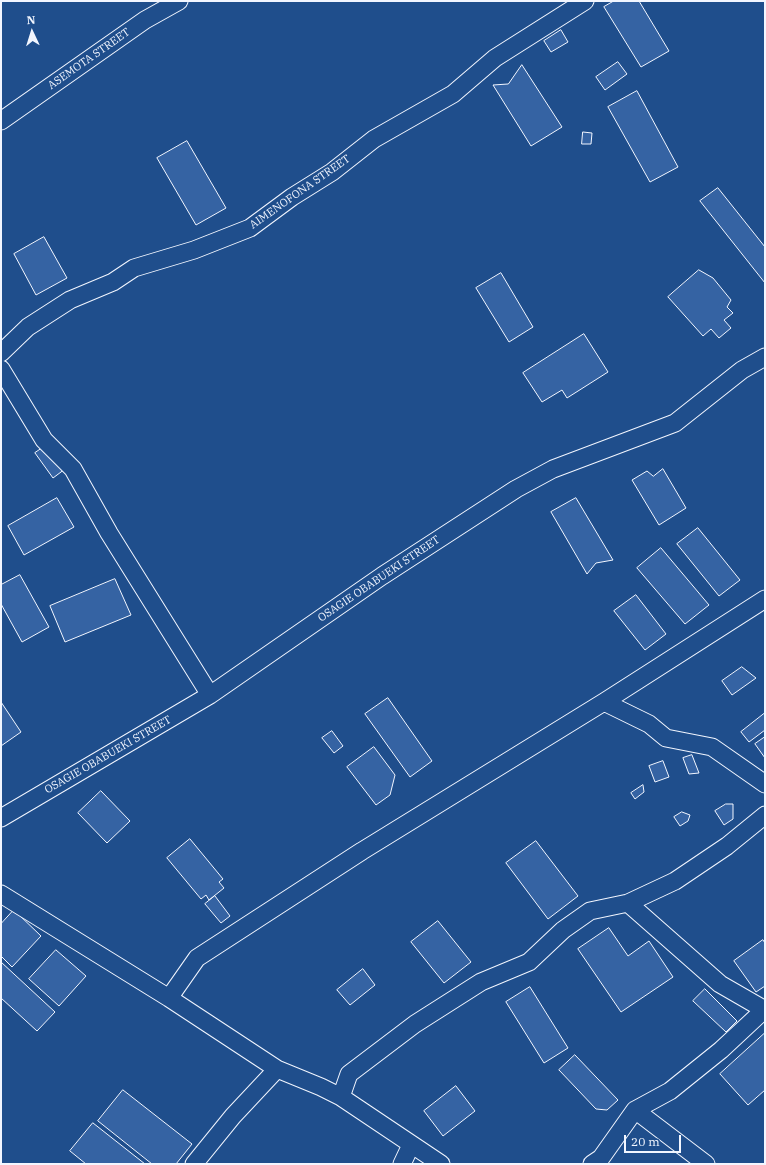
<!DOCTYPE html>
<style>
body{margin:0}
#map{position:relative;width:766px;height:1165px;overflow:hidden;background:#1f4e8c;font-family:"IBM Plex Serif",serif}
canvas{display:block}
.frame{position:absolute;inset:0;border:2px solid #f2f6ff;pointer-events:none}
.north{position:absolute;left:12px;top:12px;width:40px;height:40px;-webkit-text-stroke:3px #1f4e8c;paint-order:stroke;rotate:356deg;font-size:11px;font-weight:700;line-height:16px;text-align:center;color:#f2f6ff}
.north::after{content:'';display:block;margin:auto;width:14px;height:18px;background:#f2f6ff;clip-path:polygon(50% 0,100% 100%,50% 72%,0 100%)}
.scale{position:absolute;left:624px;top:1135px;width:57px;height:18px;box-sizing:border-box;border:2px solid #f2f6ff;border-top:0;padding-left:5px;font-size:12px;line-height:14px;white-space:nowrap;color:#f2f6ff;-webkit-text-stroke:3px #1f4e8c;paint-order:stroke}
</style>
<div id="map">
<canvas width="766" height="1165"></canvas>
<div class="frame"></div>
<div class="north">N</div>
<div class="scale">20 m</div>
</div>
<script>
const g = document.querySelector('canvas').getContext('2d');
g.lineJoin = 'round';
function fill(path, color) {
  g.fillStyle = color;
  g.fill(path, 'evenodd');
}
function stroke(path, color, width, dash) {
  g.strokeStyle = color;
  g.lineWidth = width;
  g.lineCap = dash ? 'butt' : 'round';
  g.setLineDash(dash || []);
  g.stroke(path);
}
function write(font, color, halo, rows, align = 'center') {
  g.font = font + ' "IBM Plex Serif",serif';
  g.lineWidth = 3;
  g.setLineDash([]);
  g.textBaseline = 'middle';
  g.strokeStyle = halo;
  g.fillStyle = color;
  for (const [text, x, y, turn = 0] of rows) {
    g.save();
    g.translate(x, y);
    g.rotate((+turn || 0) * Math.PI / 180);
    g.textAlign = isNaN(turn) ? turn : align;
    if (halo) g.strokeText(text, 0, 0);
    g.fillText(text, 0, 0);
    g.restore();
  }
}
const building = new Path2D(`
 M 614,1 L 639,1 L 669,51 L 641,67 L 604,7 Z
 M 561,30 L 568,42 L 551,52 L 544,41 Z
 M 618,62 L 627,74 L 605,90 L 596,77 Z
 M 522,65 L 562,127 L 531,146 L 493,85 L 508,84 Z
 M 637,91 L 678,167 L 650,182 L 608,107 Z
 M 583,132 L 592,133 L 591,144 L 582,144 Z
 M 187,141 L 226,208 L 196,225 L 157,158 Z
 M 718,188 L 765,247 L 765,283 L 700,201 Z
 M 44,237 L 67,278 L 36,295 L 14,254 Z
 M 699,270 L 713,278 L 731,300 L 727,307 L 733,313 L 724,320 L 731,328 L 719,338 L 711,329 L 703,336 L 668,297 Z
 M 501,273 L 533,327 L 509,342 L 476,288 Z
 M 584,334 L 608,372 L 567,398 L 562,390 L 542,402 L 523,373 Z
 M 47,445 L 65,469 L 53,478 L 35,453 Z
 M 663,469 L 686,508 L 659,525 L 632,480 L 647,471 L 653,476 Z
 M 57,498 L 74,527 L 24,555 L 8,526 Z
 M 576,498 L 613,560 L 596,563 L 587,574 L 551,512 Z
 M 698,528 L 740,580 L 719,596 L 677,544 Z
 M 661,548 L 709,605 L 685,624 L 637,568 Z
 M 20,575 L 49,627 L 22,642 L 1,604 L 1,585 Z
 M 115,579 L 131,615 L 65,642 L 50,606 Z
 M 636,595 L 666,634 L 645,650 L 614,611 Z
 M 742,667 L 756,678 L 732,695 L 722,681 Z
 M 388,698 L 432,761 L 410,777 L 365,714 Z
 M 1,702 L 21,732 L 1,746 Z
 M 765,713 L 765,730 L 749,742 L 741,732 Z
 M 332,731 L 343,746 L 334,753 L 322,738 Z
 M 765,737 L 765,758 L 755,744 Z
 M 374,747 L 395,775 L 390,795 L 376,805 L 347,767 Z
 M 692,755 L 699,773 L 689,774 L 683,758 Z
 M 663,761 L 669,777 L 655,782 L 649,766 Z
 M 643,785 L 644,792 L 635,799 L 631,793 Z
 M 101,791 L 130,821 L 107,843 L 78,813 Z
 M 726,804 L 733,804 L 733,819 L 724,825 L 715,811 Z
 M 682,812 L 690,815 L 688,821 L 680,826 L 674,817 Z
 M 190,839 L 223,879 L 219,882 L 224,888 L 209,900 L 206,895 L 201,899 L 167,858 Z
 M 536,841 L 578,896 L 548,919 L 506,863 Z
 M 215,896 L 230,916 L 221,923 L 205,904 Z
 M 14,910 L 41,936 L 12,967 L 1,956 L 1,924 Z
 M 438,921 L 471,962 L 444,983 L 411,942 Z
 M 609,928 L 628,956 L 649,941 L 673,977 L 621,1012 L 578,949 Z
 M 763,940 L 765,943 L 765,986 L 756,992 L 734,961 Z
 M 56,950 L 86,976 L 59,1006 L 29,979 Z
 M 1,962 L 55,1012 L 37,1031 L 1,998 Z
 M 363,969 L 375,985 L 350,1005 L 337,990 Z
 M 530,987 L 568,1048 L 544,1063 L 506,1002 Z
 M 705,989 L 737,1021 L 726,1032 L 693,1001 Z
 M 765,1033 L 765,1090 L 748,1105 L 720,1074 Z
 M 575,1055 L 618,1100 L 607,1110 L 596,1109 L 559,1070 Z
 M 456,1086 L 475,1111 L 443,1136 L 424,1111 Z
 M 123,1090 L 192,1144 L 176,1164 L 152,1164 L 98,1121 Z
 M 93,1123 L 145,1164 L 86,1164 L 70,1151 Z`);
const street = new Path2D(`
 M 1,121 L 145,20 L 179,1
 M 1,353 L 28,327 L 70,300 L 113,282 L 134,268 L 194,250 L 250,228 L 292,197 L 332,172 L 374,139 L 453,94 L 495,58 L 585,1
 M 1,369 L 44,440 L 73,469 L 109,533 L 210,695
 M 604,702 L 649,724 L 666,738 L 712,747 L 765,784
 M 1,818 L 210,695 L 382,576 L 516,489 L 553,469 L 675,423 L 742,370 L 765,357
 M 1,894 L 169,998 L 277,1069 L 233,1116 L 194,1164
 M 628,903 L 720,984 L 765,1010
 M 169,998 L 197,958 L 362,851 L 604,702 L 765,599
 M 277,1069 L 321,1087 L 341,1097 L 441,1164
 M 341,1097 L 349,1074 L 415,1024 L 481,982 L 529,962 L 563,930 L 590,911 L 628,903 L 675,881 L 727,846 L 765,815
 M 635,1110 L 706,1164
 M 402,1164 L 411,1145
 M 592,1164 L 601,1158 L 635,1110 L 670,1091 L 721,1050 L 764,1010`);
const streetNames = [
 ["ASEMOTA STREET",89,59,-35],
 ["AIMENOFONA STREET",300,192,-35],
 ["OSAGIE OBABUEKI STREET",379,579,-34],
 ["OSAGIE OBABUEKI STREET",108,755,-30]
];
fill(building, '#3563a3');
stroke(building, '#f2f6ff', 1);
stroke(street, '#f2f6ff', 19);
stroke(street, '#1f4e8c', 17);
write('11px', '#f2f6ff', '#1f4e8c', streetNames);
</script>
